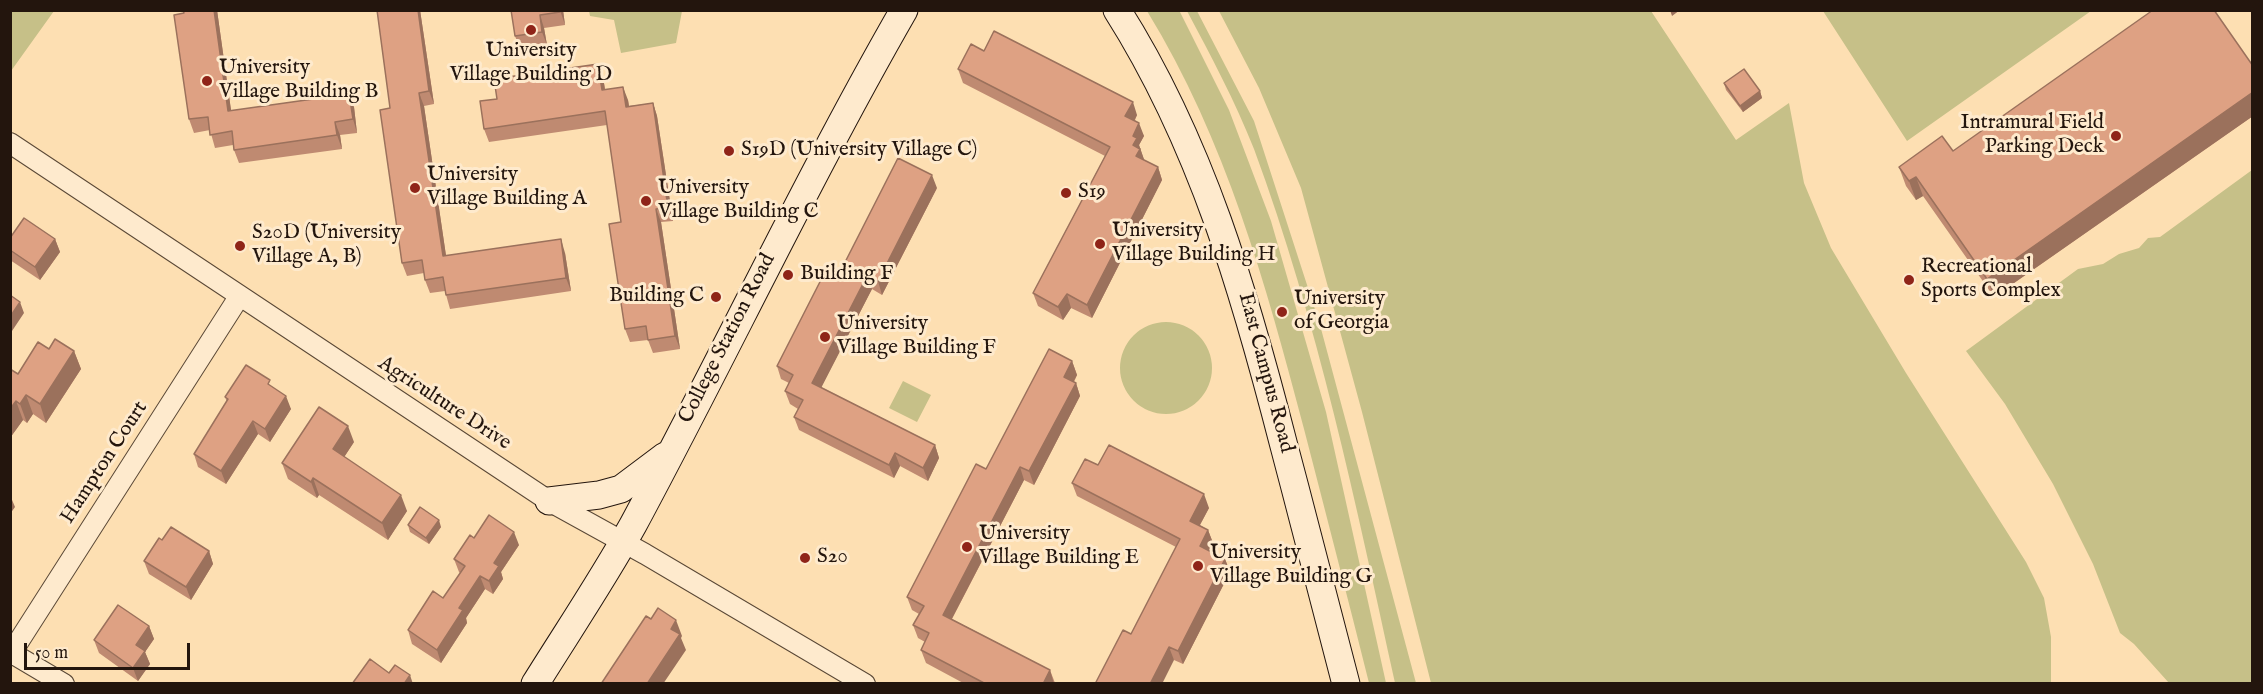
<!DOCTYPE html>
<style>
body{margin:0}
#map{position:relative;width:2263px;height:694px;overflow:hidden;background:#fddfb2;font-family:"IM FELL English",serif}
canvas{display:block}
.frame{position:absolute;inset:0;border:12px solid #23150d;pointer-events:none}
.scale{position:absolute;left:24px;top:643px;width:166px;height:27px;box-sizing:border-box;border:3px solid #23150d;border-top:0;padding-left:8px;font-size:18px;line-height:21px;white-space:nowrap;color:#23150d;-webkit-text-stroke:4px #feeacd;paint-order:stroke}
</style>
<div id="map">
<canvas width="2263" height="694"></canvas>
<div class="frame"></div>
<div class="scale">50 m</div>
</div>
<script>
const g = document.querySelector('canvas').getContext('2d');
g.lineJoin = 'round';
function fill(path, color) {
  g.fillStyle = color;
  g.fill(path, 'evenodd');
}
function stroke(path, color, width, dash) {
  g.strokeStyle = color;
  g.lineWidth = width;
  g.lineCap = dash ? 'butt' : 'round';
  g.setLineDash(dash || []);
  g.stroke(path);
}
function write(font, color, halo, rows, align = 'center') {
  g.font = font + ' "IM FELL English",serif';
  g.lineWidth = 6;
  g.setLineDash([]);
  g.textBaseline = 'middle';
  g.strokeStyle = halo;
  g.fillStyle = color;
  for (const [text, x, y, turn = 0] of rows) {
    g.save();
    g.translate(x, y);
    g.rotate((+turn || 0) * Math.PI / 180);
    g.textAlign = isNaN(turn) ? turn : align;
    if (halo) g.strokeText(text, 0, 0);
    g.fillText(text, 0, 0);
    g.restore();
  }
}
const green = new Path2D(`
 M 11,10 L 54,11 L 11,71 L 10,11 Z
 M 589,11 L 589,10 L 682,11 L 676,43 L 621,53 L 614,20 L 590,16 Z
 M 1147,11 L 1180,12 L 1229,110 L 1271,221 L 1326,412 L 1386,683 L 1369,683 C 1348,599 1326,514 1304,429 C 1266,284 1226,140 1147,11 Z
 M 1187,11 L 1197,11 L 1254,121 L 1320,325 L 1416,683 L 1395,683 C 1356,504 1318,322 1254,149 C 1235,101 1211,56 1187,11 Z
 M 1219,11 L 1651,11 L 1736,140 L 1789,103 L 1804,183 L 1831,248 L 1906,373 L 2026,562 L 2044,598 L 2051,637 L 2051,683 L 1431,683 L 1362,412 L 1301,188 L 1259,88 Z
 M 1823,11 L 2091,11 L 1907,141 Z
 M 2252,170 L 2252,683 L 2169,683 L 2134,644 L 2120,633 L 2093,564 L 2053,484 L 2005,404 L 1966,351 L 2078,269 L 2103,264 L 2119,254 L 2139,248 L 2148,238 L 2160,237 Z
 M1120 368a46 46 0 1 1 92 0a46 46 0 1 1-92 0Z
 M 903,381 L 931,395 L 917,422 L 889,408 Z`);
const street = new Path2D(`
 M 10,143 L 549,501 L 645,554 L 865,684
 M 10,652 L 64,684
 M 10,655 L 239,297`);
const secondary = new Path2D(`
 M 1117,10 C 1202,144 1245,294 1284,446 C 1305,525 1325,604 1346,684
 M 549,501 L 599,495 L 621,489 L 665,456
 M 535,684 C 568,631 603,579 633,525 C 725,354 807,179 904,10`);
const wall = new Path2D(`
 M 217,10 L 231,111 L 354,107 L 357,133 L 340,135 L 342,149 L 239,163 L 234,150 L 233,145 L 215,148 L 210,130 L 194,133 L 189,119 Z
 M 377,10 L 420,10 L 434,104 L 424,106 L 446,256 L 565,253 L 571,291 L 450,309 L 445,291 L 430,293 L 425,280 L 424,273 L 407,276 L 402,263 L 390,108 Z
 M 511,10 L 563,10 L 565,25 L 544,28 L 547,45 L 520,49 L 515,36 Z
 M 984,51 L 1137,115 L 1135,120 L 1144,136 L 1139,145 L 1144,160 L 1158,167 L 1162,180 L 1092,318 L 1071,308 L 1063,320 L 1038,306 L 1033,293 L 1105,156 L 963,83 L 958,69 Z
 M 2253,66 L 2253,116 L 1994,297 L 1923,196 L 1916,200 L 1906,186 L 1899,167 Z
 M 603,77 L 605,89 L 628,100 L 629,106 L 653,103 L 657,116 L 673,221 L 661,222 L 680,349 L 653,353 L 648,340 L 630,342 L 625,329 L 621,222 L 607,125 L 489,142 L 484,129 L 497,99 Z
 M 1724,83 L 1760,91 L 1762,98 L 1743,112 L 1726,90 Z
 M 937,188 L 882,295 L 872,289 L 821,387 L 935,445 L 939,458 L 928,481 L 900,466 L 894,478 L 799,430 L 794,417 L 798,409 L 790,404 L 785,391 L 789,383 L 781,379 L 777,366 L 838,276 Z
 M 10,238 L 55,239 L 60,252 L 40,280 L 10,260 Z
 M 49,349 L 74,351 L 81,369 L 46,423 L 33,414 L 27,423 L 23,420 L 10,438 L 18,374 Z
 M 1072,361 L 1077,375 L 1074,382 L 1076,383 L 1080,396 L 1034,485 L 1024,480 L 952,619 L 1050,670 L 1055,683 L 965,684 L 926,663 L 921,650 L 925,642 L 918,638 L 913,625 L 919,614 L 912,610 L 907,597 L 986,469 Z
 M 273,387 L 291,409 L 270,442 L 258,434 L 226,484 L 198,467 L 194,454 L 227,402 L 225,397 Z
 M 354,442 L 344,457 L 407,511 L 388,540 L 319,495 L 317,498 L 288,479 L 282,463 Z
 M 1098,465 L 1209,508 L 1200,525 L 1208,530 L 1213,543 L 1209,550 L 1225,559 L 1230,572 L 1183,664 L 1174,660 L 1131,634 L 1176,547 L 1077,496 L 1072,483 Z
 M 408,525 L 441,527 L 429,544 L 410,532 Z
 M 474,538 L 519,545 L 501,572 L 503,579 L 493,594 L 485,589 L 466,618 L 467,623 L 441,663 L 412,644 L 408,630 L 443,598 L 460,573 L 459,572 L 454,559 Z
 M 162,540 L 209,551 L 213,564 L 191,600 L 149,574 L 144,561 Z
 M 149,626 L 154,639 L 145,652 L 150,664 L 138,681 L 99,653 L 94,640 Z`);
const shadedWall = new Path2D(`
 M 214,10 L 217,10 L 233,124 L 228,111 Z
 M 418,10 L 420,10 L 434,104 L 429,91 Z
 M 560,10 L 563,10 L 565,25 Z
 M 1670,10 L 1680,10 L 1672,16 Z
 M 540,15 L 544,28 L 547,45 L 542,32 Z
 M 598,64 L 603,77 L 607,103 L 602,90 Z
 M 623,87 L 628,100 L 631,120 L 626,107 Z
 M 1760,91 L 1762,98 L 1743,112 L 1740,106 Z
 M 2253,92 L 2253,116 L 1994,297 L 1987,279 Z
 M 419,93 L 424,106 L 448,269 L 443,256 Z
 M 349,94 L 354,107 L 357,133 L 353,119 Z
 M 1133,102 L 1137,115 L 1130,129 L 1125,116 Z
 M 653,103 L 657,116 L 673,221 L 668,208 Z
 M 335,122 L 340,135 L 342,149 L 337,135 Z
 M 1139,123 L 1144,136 L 1139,145 L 1145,162 L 1141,169 L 1133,145 L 1133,136 Z
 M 1158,167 L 1162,180 L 1092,318 L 1087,305 Z
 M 932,175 L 937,188 L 882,295 L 878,281 Z
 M 1916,177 L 1923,196 L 1916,200 L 1909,181 Z
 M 656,209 L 661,222 L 680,349 L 675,336 Z
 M 55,239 L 60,252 L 40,280 L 35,267 Z
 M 561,239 L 565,253 L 571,291 L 566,278 Z
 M 867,276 L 872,289 L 817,396 L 812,383 Z
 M 1067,294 L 1071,308 L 1063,320 L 1058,307 Z
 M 20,302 L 24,313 L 10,334 L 10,317 Z
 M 74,351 L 81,369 L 46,423 L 40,404 Z
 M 1072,361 L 1077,375 L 1069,390 L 1064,377 Z
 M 1076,383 L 1080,396 L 1034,485 L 1029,471 Z
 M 26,395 L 33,414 L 27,423 L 20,404 Z
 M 286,396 L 291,409 L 270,442 L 265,429 Z
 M 16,401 L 23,420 L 10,438 L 10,409 Z
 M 253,421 L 258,434 L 226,484 L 221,471 Z
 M 348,426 L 354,442 L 339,465 L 333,449 Z
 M 935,445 L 939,458 L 928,481 L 923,468 Z
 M 895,453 L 900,466 L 894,478 L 889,465 Z
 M 1020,467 L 1024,480 L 947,628 L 943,615 Z
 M 313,478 L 319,495 L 317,498 L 311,482 Z
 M 1204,494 L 1209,508 L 1195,534 L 1190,521 Z
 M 10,495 L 15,507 L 10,514 Z
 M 401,495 L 407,511 L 388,540 L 382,523 Z
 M 439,520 L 441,527 L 429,544 L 426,538 Z
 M 1208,530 L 1213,543 L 1204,559 L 1200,546 Z
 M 514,532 L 519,545 L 501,572 L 503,579 L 493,594 L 489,581 L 494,563 Z
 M 209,551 L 213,564 L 191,600 L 186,587 Z
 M 1225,559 L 1230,572 L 1183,664 L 1178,651 Z
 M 480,576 L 485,589 L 466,618 L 467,623 L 441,663 L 437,650 L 459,608 Z
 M 676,620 L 682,636 L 681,638 L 686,650 L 663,684 L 647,684 L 671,629 Z
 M 149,626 L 154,639 L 145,652 L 150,664 L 138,681 L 133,668 L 136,645 Z
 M 1169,647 L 1174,660 L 1162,684 L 1150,684 Z
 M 1050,670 L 1054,684 L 1043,684 Z
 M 410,675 L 413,684 L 404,684 Z`);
const building = new Path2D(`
 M 183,10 L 214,10 L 228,111 L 349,94 L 353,119 L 335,122 L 337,135 L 234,150 L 232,131 L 210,135 L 208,117 L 189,119 L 174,15 L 184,13 Z
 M 377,10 L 418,10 L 429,91 L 419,93 L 443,256 L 561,239 L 566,278 L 446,295 L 443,277 L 425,280 L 422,260 L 402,263 L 380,110 L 390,108 Z
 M 511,10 L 560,10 L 560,12 L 540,15 L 542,32 L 515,36 Z
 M 2153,10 L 2214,10 L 2253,66 L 2253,92 L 1987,279 L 1916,177 L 1909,181 L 1899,167 L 1942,136 L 1953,151 Z
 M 994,31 L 1133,102 L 1125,116 L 1139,123 L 1133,136 L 1137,138 L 1133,145 L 1140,149 L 1136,156 L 1158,167 L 1087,305 L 1067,294 L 1058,307 L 1033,293 L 1110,147 L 958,69 L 971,44 L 984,51 Z
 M 598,64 L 602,90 L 623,87 L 626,107 L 653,103 L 668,208 L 656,209 L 675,336 L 648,340 L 646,326 L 625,329 L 609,224 L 621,222 L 605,111 L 484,129 L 480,101 L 497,99 L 494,79 Z
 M 1744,69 L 1760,91 L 1740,106 L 1724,83 Z
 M 898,158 L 932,175 L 878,281 L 867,276 L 812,383 L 935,445 L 923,468 L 895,453 L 889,465 L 794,417 L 803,400 L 785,391 L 793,375 L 777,366 L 826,270 L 838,276 Z
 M 24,218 L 55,239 L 35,267 L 10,250 L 10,238 Z
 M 10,295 L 20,302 L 10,317 Z
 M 55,339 L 74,351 L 40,404 L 26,395 L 20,404 L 16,401 L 10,409 L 10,369 L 18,374 L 38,342 L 49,349 Z
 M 1049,349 L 1072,361 L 1064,377 L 1076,383 L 1029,471 L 1020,467 L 943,615 L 1050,670 L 1043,684 L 986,684 L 921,650 L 929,633 L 913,625 L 924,606 L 907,597 L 976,464 L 986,469 Z
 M 246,365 L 270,380 L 268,384 L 286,396 L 265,429 L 253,421 L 221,471 L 194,454 L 228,399 L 225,397 Z
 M 319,407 L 348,426 L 333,449 L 401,495 L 382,523 L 313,478 L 311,482 L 282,463 Z
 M 1109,445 L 1204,494 L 1190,521 L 1208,530 L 1200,546 L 1225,559 L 1178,651 L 1169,647 L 1150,684 L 1095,684 L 1123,630 L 1131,634 L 1180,539 L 1072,483 L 1085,459 L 1098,465 Z
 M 420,507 L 439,520 L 426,538 L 408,525 Z
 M 489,515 L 514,532 L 494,563 L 499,566 L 489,581 L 480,576 L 459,608 L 463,610 L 437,650 L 408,630 L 433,591 L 443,598 L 465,566 L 454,559 L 470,535 L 474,538 Z
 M 171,527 L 209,551 L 186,587 L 144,561 L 159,538 L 162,540 Z
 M 118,605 L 149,626 L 136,645 L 145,651 L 133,668 L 94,640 Z
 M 658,608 L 676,620 L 671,629 L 680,634 L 647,684 L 601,684 L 646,616 L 651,619 Z
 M 370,659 L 389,673 L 395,665 L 410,675 L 404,684 L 352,684 Z`);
const markers = [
 [531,30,6,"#8f2418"],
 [207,81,6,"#8f2418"],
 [2116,136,6,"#8f2418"],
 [729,151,6,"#8f2418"],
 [415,188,6,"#8f2418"],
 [1066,193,6,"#8f2418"],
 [646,201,6,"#8f2418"],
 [1100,244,6,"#8f2418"],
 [240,246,6,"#8f2418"],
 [788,275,6,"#8f2418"],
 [1909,280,6,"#8f2418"],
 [716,297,6,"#8f2418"],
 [1282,312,6,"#8f2418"],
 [825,337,6,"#8f2418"],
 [967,547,6,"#8f2418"],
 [805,558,6,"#8f2418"],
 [1198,566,6,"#8f2418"]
];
const poiNames = [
 ["University",531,52,"center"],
 ["Village Building D",531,76,"center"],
 ["University",219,69],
 ["Village Building B",219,93],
 ["Intramural Field",2104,124,"right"],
 ["Parking Deck",2104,148,"right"],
 ["S19D (University Village C)",741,151],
 ["University",427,176],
 ["Village Building A",427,200],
 ["University",658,189],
 ["Village Building C",658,213],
 ["S19",1078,193],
 ["University",1112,232],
 ["Village Building H",1112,256],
 ["S20D (University",252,234],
 ["Village A, B)",252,258],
 ["Recreational",1921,268],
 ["Sports Complex",1921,292],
 ["Building F",800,275],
 ["Building C",704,297,"right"],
 ["University",1294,300],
 ["of Georgia",1294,324],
 ["University",837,325],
 ["Village Building F",837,349],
 ["University",979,535],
 ["Village Building E",979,559],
 ["University",1210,554],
 ["Village Building G",1210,578],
 ["S20",817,558]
];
const streetNames = [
 ["College Station Road",728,339,-63],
 ["East Campus Road",1265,373,75],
 ["Agriculture Drive",444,404,33],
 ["Hampton Court",105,463,-57]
];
fill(green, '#c6c088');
stroke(street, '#5a4836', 22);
stroke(secondary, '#23150d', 29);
stroke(street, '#feeacd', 20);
stroke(secondary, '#feeacd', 27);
fill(wall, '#bf8a71');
fill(shadedWall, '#9b715c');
fill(building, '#dea183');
stroke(building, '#9b715c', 1.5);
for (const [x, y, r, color] of markers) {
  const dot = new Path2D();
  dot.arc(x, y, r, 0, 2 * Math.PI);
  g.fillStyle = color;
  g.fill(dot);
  stroke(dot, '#feeacd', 2);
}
write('21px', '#23150d', '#feeacd', poiNames, 'left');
write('21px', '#23150d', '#feeacd', streetNames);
</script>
